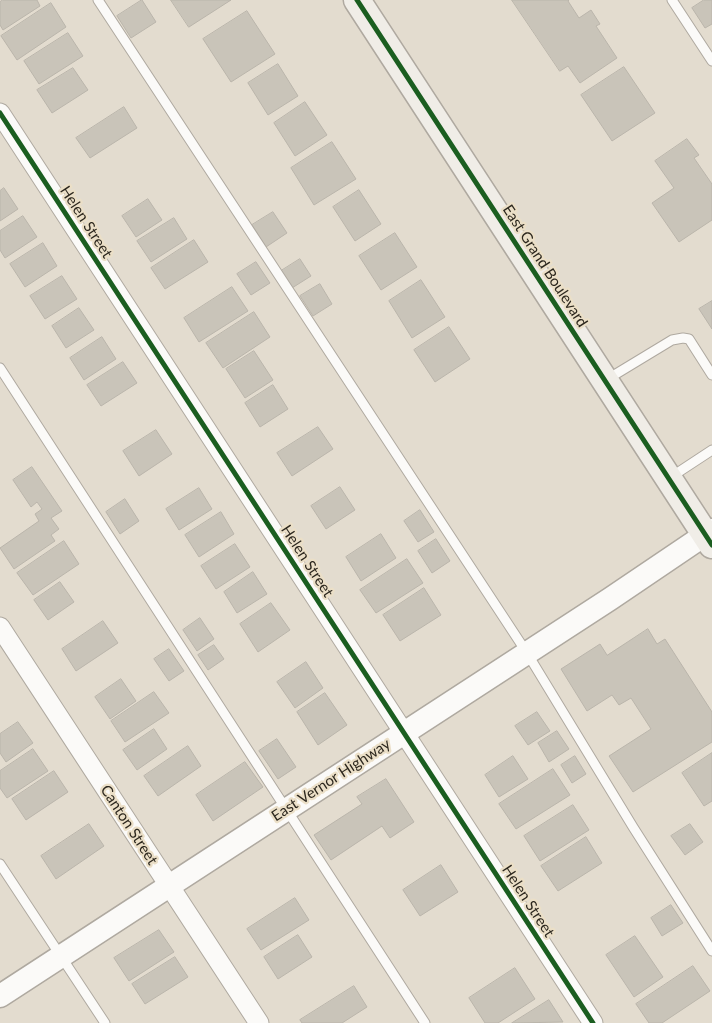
<!DOCTYPE html>
<style>
body{margin:0}
canvas{display:block;background:#e3dccf}
</style>
<canvas width="712" height="1023"></canvas>
<script>
const g = document.querySelector('canvas').getContext('2d');
g.lineJoin = 'round';
function fill(path, color) {
  g.fillStyle = color;
  g.fill(path, 'evenodd');
}
function stroke(path, color, width, dash) {
  g.strokeStyle = color;
  g.lineWidth = width;
  g.lineCap = dash ? 'butt' : 'round';
  g.setLineDash(dash || []);
  g.stroke(path);
}
function write(font, color, halo, rows, align = 'center') {
  g.font = font + ' Lato,sans-serif';
  g.lineWidth = 4.5;
  g.setLineDash([]);
  g.textBaseline = 'middle';
  g.strokeStyle = halo;
  g.fillStyle = color;
  for (const [text, x, y, turn = 0] of rows) {
    g.save();
    g.translate(x, y);
    g.rotate((+turn || 0) * Math.PI / 180);
    g.textAlign = isNaN(turn) ? turn : align;
    if (halo) g.strokeText(text, 0, 0);
    g.fillText(text, 0, 0);
    g.restore();
  }
}
const building = new Path2D(`
 M 3,0 L 37,0 L 40,6 L 3,30 L 0,25 L 0,2 Z
 M 142,0 L 156,22 L 131,38 L 117,16 Z
 M 171,0 L 231,0 L 189,27 Z
 M 512,0 L 569,0 L 568,1 L 579,18 L 591,10 L 600,24 L 596,26 L 617,58 L 580,83 L 568,66 L 560,71 Z
 M 704,0 L 712,0 L 712,24 L 705,28 L 692,8 Z
 M 51,3 L 66,27 L 17,60 L 1,36 Z
 M 247,11 L 275,54 L 231,82 L 203,39 Z
 M 68,33 L 83,56 L 39,84 L 24,61 Z
 M 278,64 L 298,96 L 268,115 L 248,83 Z
 M 624,67 L 655,113 L 612,141 L 581,95 Z
 M 73,68 L 88,90 L 52,113 L 37,90 Z
 M 305,102 L 327,135 L 295,156 L 274,123 Z
 M 124,107 L 137,128 L 90,158 L 76,138 Z
 M 687,139 L 699,155 L 694,158 L 712,184 L 712,220 L 679,242 L 652,203 L 674,188 L 655,161 Z
 M 332,142 L 356,179 L 314,205 L 291,168 Z
 M 4,188 L 18,209 L 0,221 L 0,191 Z
 M 359,190 L 381,224 L 355,241 L 333,207 Z
 M 148,199 L 162,220 L 136,237 L 122,216 Z
 M 273,212 L 287,233 L 266,247 L 252,225 Z
 M 23,216 L 37,237 L 5,258 L 0,250 L 0,231 Z
 M 174,218 L 187,239 L 151,262 L 137,241 Z
 M 395,233 L 417,267 L 381,290 L 359,256 Z
 M 194,240 L 208,262 L 165,289 L 151,268 Z
 M 43,243 L 57,266 L 25,287 L 10,264 Z
 M 300,259 L 311,276 L 292,288 L 281,271 Z
 M 256,262 L 270,283 L 251,295 L 237,274 Z
 M 62,276 L 77,299 L 45,319 L 30,296 Z
 M 421,280 L 445,317 L 412,338 L 389,301 Z
 M 320,284 L 332,304 L 313,316 L 300,296 Z
 M 232,287 L 248,311 L 199,342 L 184,318 Z
 M 712,301 L 712,329 L 699,309 Z
 M 79,308 L 94,330 L 66,348 L 52,326 Z
 M 254,312 L 270,337 L 223,368 L 206,343 Z
 M 449,327 L 470,359 L 435,382 L 414,350 Z
 M 102,337 L 116,359 L 84,380 L 70,358 Z
 M 254,351 L 273,380 L 245,398 L 226,369 Z
 M 123,362 L 137,383 L 101,406 L 87,385 Z
 M 273,385 L 288,409 L 260,427 L 245,403 Z
 M 318,427 L 333,449 L 292,476 L 277,453 Z
 M 156,430 L 172,454 L 139,476 L 123,451 Z
 M 32,467 L 62,511 L 51,518 L 59,529 L 51,535 L 55,541 L 14,569 L 0,548 L 39,521 L 35,514 L 42,509 L 37,502 L 31,507 L 13,480 Z
 M 340,487 L 355,510 L 326,529 L 311,506 Z
 M 199,488 L 212,509 L 179,530 L 166,509 Z
 M 125,499 L 139,521 L 120,534 L 106,512 Z
 M 420,510 L 434,532 L 418,542 L 404,521 Z
 M 221,512 L 234,534 L 199,557 L 185,535 Z
 M 381,534 L 396,558 L 361,581 L 346,557 Z
 M 436,539 L 450,561 L 432,573 L 418,551 Z
 M 64,541 L 79,564 L 33,595 L 17,573 Z
 M 235,544 L 250,567 L 216,589 L 201,566 Z
 M 407,559 L 423,583 L 376,613 L 360,590 Z
 M 253,572 L 267,594 L 237,613 L 224,592 Z
 M 60,582 L 74,602 L 48,620 L 34,600 Z
 M 424,588 L 441,615 L 400,641 L 383,615 Z
 M 271,603 L 290,630 L 258,652 L 240,624 Z
 M 200,618 L 214,639 L 197,651 L 183,630 Z
 M 103,621 L 118,643 L 76,671 L 62,649 Z
 M 648,629 L 657,644 L 665,639 L 712,712 L 712,742 L 633,792 L 609,756 L 651,729 L 631,698 L 619,705 L 612,695 L 587,711 L 561,669 L 600,644 L 607,655 Z
 M 214,645 L 224,659 L 208,670 L 198,655 Z
 M 169,649 L 184,671 L 169,681 L 154,659 Z
 M 306,662 L 323,688 L 295,708 L 277,682 Z
 M 121,679 L 136,701 L 110,719 L 95,697 Z
 M 154,692 L 169,713 L 125,742 L 111,721 Z
 M 325,693 L 347,725 L 318,745 L 297,712 Z
 M 537,712 L 550,731 L 528,745 L 515,726 Z
 M 18,722 L 33,743 L 6,762 L 0,753 L 0,734 Z
 M 154,729 L 167,749 L 137,770 L 123,750 Z
 M 557,731 L 569,749 L 549,762 L 538,743 Z
 M 277,739 L 296,767 L 278,779 L 259,751 Z
 M 188,746 L 201,766 L 158,796 L 144,776 Z
 M 33,749 L 48,771 L 7,798 L 0,788 L 0,771 Z
 M 712,753 L 712,801 L 704,806 L 682,773 Z
 M 513,756 L 528,779 L 499,797 L 485,775 Z
 M 575,756 L 586,774 L 572,783 L 561,765 Z
 M 245,762 L 263,787 L 213,821 L 196,795 Z
 M 553,769 L 570,795 L 516,829 L 499,804 Z
 M 54,771 L 68,792 L 26,820 L 12,799 Z
 M 386,779 L 414,822 L 390,838 L 382,826 L 331,860 L 314,835 L 362,804 L 357,797 Z
 M 573,805 L 589,830 L 540,861 L 524,836 Z
 M 89,824 L 104,846 L 56,879 L 41,856 Z
 M 690,824 L 703,842 L 685,855 L 671,836 Z
 M 586,837 L 602,863 L 558,891 L 541,866 Z
 M 441,865 L 458,892 L 420,916 L 403,890 Z
 M 295,898 L 309,920 L 261,950 L 247,929 Z
 M 671,905 L 683,923 L 662,936 L 651,918 Z
 M 159,930 L 174,952 L 129,981 L 114,958 Z
 M 298,935 L 312,957 L 278,979 L 264,957 Z
 M 635,936 L 663,977 L 634,997 L 606,955 Z
 M 175,957 L 188,977 L 145,1004 L 132,984 Z
 M 693,966 L 710,991 L 662,1023 L 649,1023 L 636,1004 Z
 M 515,968 L 535,999 L 498,1023 L 485,1023 L 469,998 Z
 M 354,986 L 367,1007 L 342,1023 L 302,1023 L 300,1020 Z
 M 549,1000 L 563,1022 L 512,1023 Z`);
const service = new Path2D(`
 M 98,0 L 527,653 L 633,827 L 712,951
 M 672,0 L 712,61
 M 0,368 L 425,1023
 M 606,380 L 672,340 L 683,338 L 689,339 L 712,375
 M 671,477 L 712,450
 M 0,864 L 105,1023`);
const minor = new Path2D(`
 M 0,113 L 593,1023
 M 0,627 L 259,1023`);
const tertiary = new Path2D(`
 M 0,996 L 610,599 L 712,530`);
const secondary = new Path2D(`
 M 357,0 L 712,545`);
const cycleway = new Path2D(`
 M 357,0 L 712,545
 M 0,113 L 593,1023`);
const streetNames = [
 ["Helen Street",86,222,57],
 ["East Grand Boulevard",545,266,57],
 ["Helen Street",307,561,57],
 ["East Vernor Highway",331,780,-33],
 ["Canton Street",129,825,57],
 ["Helen Street",528,901,57]
];
fill(building, '#c9c4b9');
stroke(building, '#bab5ab', 1);
stroke(service, '#afa9a0', 11);
stroke(minor, '#afa9a0', 21);
stroke(tertiary, '#afa9a0', 25);
stroke(secondary, '#afa9a0', 29);
stroke(service, '#fbfaf8', 9);
stroke(minor, '#fbfaf8', 19);
stroke(tertiary, '#fbfaf8', 22);
stroke(secondary, '#f0ede7', 26);
stroke(cycleway, '#1b5e20', 5);
write('15px', '#2c271e', '#ebdfc7', streetNames);
</script>
